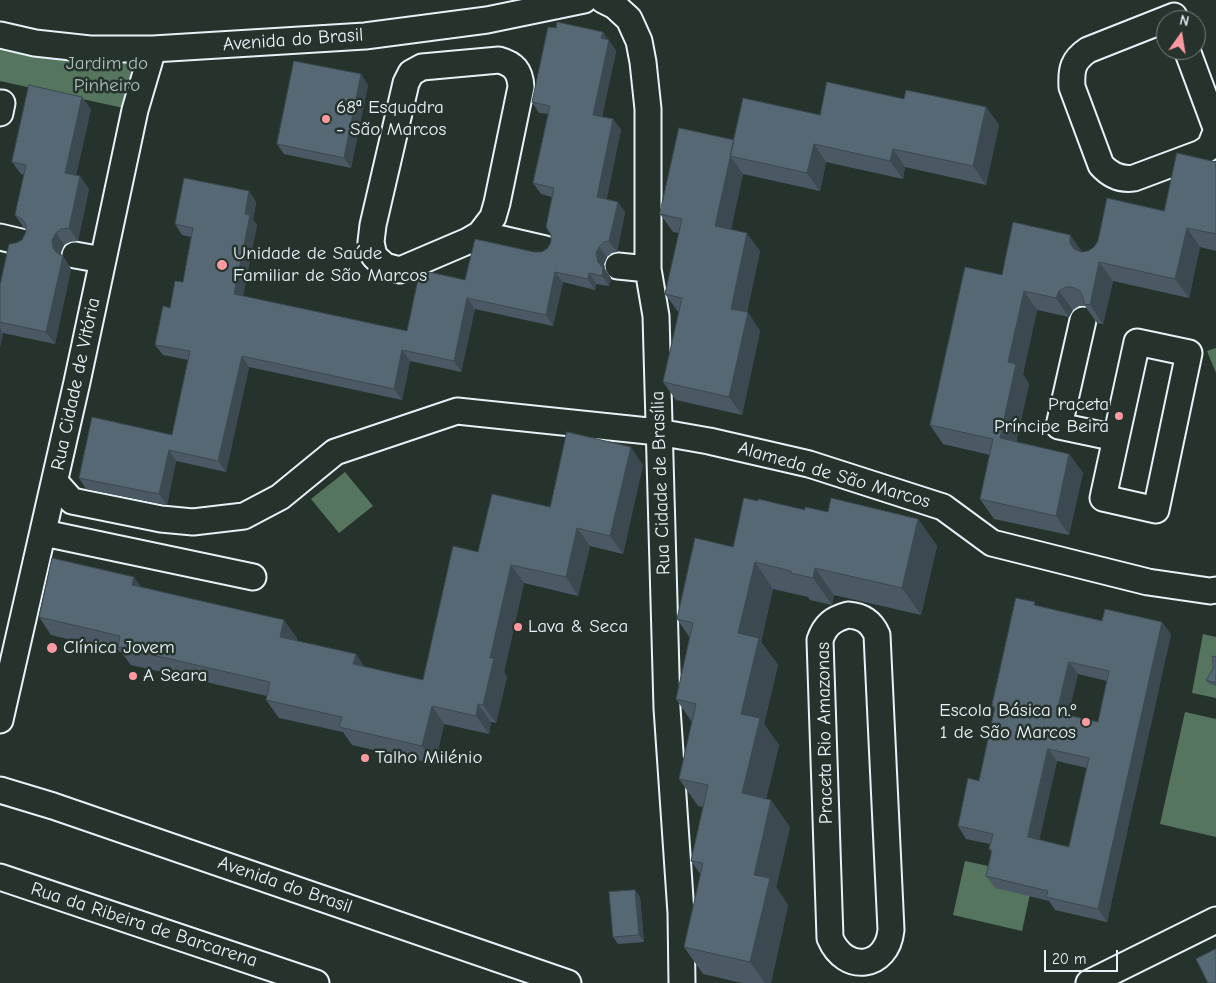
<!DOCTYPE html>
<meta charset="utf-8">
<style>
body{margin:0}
#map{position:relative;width:1216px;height:983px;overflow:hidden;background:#26332d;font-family:"Comic Neue",sans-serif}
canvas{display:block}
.north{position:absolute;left:1156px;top:10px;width:50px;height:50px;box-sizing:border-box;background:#26332d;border:1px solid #747f7e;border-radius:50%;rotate:13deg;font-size:14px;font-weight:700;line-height:20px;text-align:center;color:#e8f1f8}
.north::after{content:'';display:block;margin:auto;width:18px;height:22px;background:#ff9aa2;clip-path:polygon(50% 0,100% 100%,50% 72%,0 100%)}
.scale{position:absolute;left:1044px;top:950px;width:74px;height:22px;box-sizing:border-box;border:2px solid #e8f1f8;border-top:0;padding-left:6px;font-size:15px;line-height:18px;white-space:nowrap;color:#e8f1f8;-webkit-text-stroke:4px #26332d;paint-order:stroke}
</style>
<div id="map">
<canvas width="1216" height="983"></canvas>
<div class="north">N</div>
<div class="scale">20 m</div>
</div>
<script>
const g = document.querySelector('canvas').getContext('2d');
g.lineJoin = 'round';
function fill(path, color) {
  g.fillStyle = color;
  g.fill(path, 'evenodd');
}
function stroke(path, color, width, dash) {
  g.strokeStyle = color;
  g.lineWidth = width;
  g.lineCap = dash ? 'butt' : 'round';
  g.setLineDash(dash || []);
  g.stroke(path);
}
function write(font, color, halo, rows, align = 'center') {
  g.font = font + ' "Comic Neue",sans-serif';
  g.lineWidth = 5;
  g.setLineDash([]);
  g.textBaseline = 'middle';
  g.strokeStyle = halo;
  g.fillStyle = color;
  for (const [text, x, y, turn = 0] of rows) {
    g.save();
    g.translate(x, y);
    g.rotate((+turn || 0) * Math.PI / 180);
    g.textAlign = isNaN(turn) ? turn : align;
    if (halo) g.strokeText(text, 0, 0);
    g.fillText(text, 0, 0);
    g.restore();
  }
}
const green = new Path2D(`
 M 0,40 L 143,49 L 128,109 L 0,81 Z
 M 1216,348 L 1216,373 L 1207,351 Z
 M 345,472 L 373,506 L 339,533 L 311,499 Z
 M 1203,634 L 1216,637 L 1216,698 L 1192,693 Z
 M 1185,712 L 1216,719 L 1216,837 L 1160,824 Z
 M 965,861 L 1034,876 L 1022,931 L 953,915 Z`);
const minor = new Path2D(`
 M 603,0 L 615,6 L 629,19 L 639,41 L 643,62 L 648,109 L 648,269 L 656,316 L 667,708 L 681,913 L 682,983
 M 1174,16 L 1088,50 C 1073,60 1071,69 1072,87 L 1101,165 C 1110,175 1121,180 1134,178 L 1201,153 L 1210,147 L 1216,132
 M 0,35 L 35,43 L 90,49 L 153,49 L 365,36 L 487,20 L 584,0
 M 1187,50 L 1216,128
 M 499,60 C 514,64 520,71 521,87 L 497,203 L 493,217 L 480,234 L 468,241 L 400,270 L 385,266 L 374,256 L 371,242 L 373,225 L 406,83 L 411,73 L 422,67 Z
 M 0,113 L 2,103
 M 480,234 L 545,249
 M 0,237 L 21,242
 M 75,255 L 103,260
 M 618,266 L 648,269
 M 1083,320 L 1059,426 L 1116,438 L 1103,498 L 1156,510 L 1189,353 L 1137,342 L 1116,438
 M 55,482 L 72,501 L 161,519 L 193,522 L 244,516 L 280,497 L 335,452 L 457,411 L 658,432 L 709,441 L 809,464 L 943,507 L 992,543 L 1148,582 L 1210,591 L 1216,590
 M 44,533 L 253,577
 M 848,615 C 862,616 871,621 877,635 L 891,930 C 887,969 845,974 830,938 L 820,640 C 825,625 833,619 848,615 Z
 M 0,720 L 77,382 L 135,110 L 153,49
 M 0,790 L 53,806 L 568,983
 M 0,877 L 316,983
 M 1089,983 L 1216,920`);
const wall = new Path2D(`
 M 556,28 L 603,32 L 616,51 L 602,117 L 613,119 L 621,130 L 606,199 L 625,212 L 617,252 L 612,253 L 607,257 L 604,264 L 605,269 L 611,278 L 609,286 L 596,284 L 595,290 L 563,282 L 553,326 L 475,309 L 461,372 L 410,361 L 402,400 L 249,367 L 226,472 L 176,461 L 167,505 L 86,489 L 79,478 L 172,435 L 188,360 L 163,355 L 155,345 L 170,308 L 183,282 L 191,237 L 182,235 L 175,224 L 249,191 L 256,202 L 253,220 L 257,225 L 243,296 L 407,331 L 465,280 L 534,252 L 542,252 L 548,248 L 551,242 L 552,197 L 541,194 L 533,183 L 548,114 L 539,113 L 532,102 Z
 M 361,74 L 368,85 L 351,168 L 284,154 L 277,144 Z
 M 904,99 L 986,107 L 999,125 L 986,185 L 905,167 L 903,179 L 826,162 L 820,191 L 743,174 L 731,229 L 760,251 L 747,312 L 760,331 L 742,415 L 676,400 L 663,382 L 679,313 L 665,294 L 679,233 L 673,232 L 660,214 L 734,141 L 820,115 Z
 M 91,109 L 76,175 L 89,189 L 78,241 L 70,242 L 64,245 L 61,252 L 61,256 L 63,256 L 71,269 L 55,344 L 3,333 L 0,347 L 0,285 L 16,243 L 22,240 L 26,232 L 26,229 L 24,228 L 15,215 L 24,175 L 21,174 L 12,162 Z
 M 1216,162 L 1216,251 L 1200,247 L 1189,298 L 1113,281 L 1103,324 L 1097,323 L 1085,306 L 1079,306 L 1073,310 L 1069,317 L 1037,310 L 1023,374 L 1029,384 L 1016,442 L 1069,454 L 1083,473 L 1069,535 L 994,519 L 980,499 L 990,455 L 943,444 L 930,425 L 1002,275 L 1070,235 L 1082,252 L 1088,251 L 1164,211 Z
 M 643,465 L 623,554 L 590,546 L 578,596 L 524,583 L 504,672 L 507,677 L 496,723 L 491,722 L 489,734 L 444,724 L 435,764 L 352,745 L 343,732 L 279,718 L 266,700 L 267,696 L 131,665 L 121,652 L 51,635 L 39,617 L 141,587 L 297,638 L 296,641 L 356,654 L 364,667 L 423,680 L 478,552 L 550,507 Z
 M 758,501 L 805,510 L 828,512 L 918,519 L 937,546 L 921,615 L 834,595 L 832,605 L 810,600 L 808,597 L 773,589 L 761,642 L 778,665 L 764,724 L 779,745 L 766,799 L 790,827 L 776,887 L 788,905 L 771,983 L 742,983 L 703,974 L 684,947 L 701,875 L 691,861 L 703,807 L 698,806 L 679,779 L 692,722 L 676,699 L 690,638 L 677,619 L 733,547 Z
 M 1037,606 L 1102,621 L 1171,634 L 1107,922 L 1055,910 L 1049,901 L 995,888 L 986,876 L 992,853 L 989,849 L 990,844 L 966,839 L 958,826 L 979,781 L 995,710 L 992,706 ZM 1078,674 L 1107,681 L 1098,722 L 1068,715 ZM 1057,761 L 1087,768 L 1069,847 L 1039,840 Z
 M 1216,657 L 1216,686 L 1209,684 L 1206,680 L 1213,669 Z
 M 635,890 L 640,897 L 644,942 L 618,944 L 613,937 Z`);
const shadedWall = new Path2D(`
 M 603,32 L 616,51 L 600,125 L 593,115 L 601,38 Z
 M 361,74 L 368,85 L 351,168 L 344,158 Z
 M 82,97 L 91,109 L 74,185 L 65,173 Z
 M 986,107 L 999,125 L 986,185 L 973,166 Z
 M 613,119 L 621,130 L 605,208 L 597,197 Z
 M 734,140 L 730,156 L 743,174 L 728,244 L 715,226 Z
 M 814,144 L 826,162 L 820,191 L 807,173 Z
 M 893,149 L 905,167 L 903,179 L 890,161 Z
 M 80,176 L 89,189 L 78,241 L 69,228 Z
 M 249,191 L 256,202 L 253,220 L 257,225 L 241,305 L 234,294 L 245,214 Z
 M 618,202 L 625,212 L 617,252 L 609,241 Z
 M 1187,228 L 1200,247 L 1189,298 L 1175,279 Z
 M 56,233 L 64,245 L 61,252 L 62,260 L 53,248 L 52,240 Z
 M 747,233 L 760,251 L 743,327 L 731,309 Z
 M 1070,235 L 1083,254 L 1084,262 L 1070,243 Z
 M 599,247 L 607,257 L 604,264 L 605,269 L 611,278 L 609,286 L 602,276 L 598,262 L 596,253 Z
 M 63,256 L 71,269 L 55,344 L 46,332 Z
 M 1099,262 L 1113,281 L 1103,324 L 1090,305 Z
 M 555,272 L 563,282 L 553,326 L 546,315 Z
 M 589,273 L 596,284 L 595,290 L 588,279 Z
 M 1024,291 L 1037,310 L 1023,374 L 1029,384 L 1013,457 L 1000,438 L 1008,362 Z
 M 1059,291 L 1073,310 L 1069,317 L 1056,298 Z
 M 467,298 L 475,309 L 461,372 L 454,361 Z
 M 748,312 L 760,331 L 742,415 L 729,397 Z
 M 0,328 L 3,333 L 0,347 Z
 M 402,350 L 410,361 L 402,400 L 394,389 Z
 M 242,356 L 249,367 L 226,472 L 218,461 Z
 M 631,447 L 643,465 L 623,554 L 610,536 Z
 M 169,450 L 176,461 L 167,505 L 159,494 Z
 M 1069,454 L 1083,473 L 1069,535 L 1056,516 Z
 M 918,519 L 937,546 L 921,615 L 902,588 Z
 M 577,528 L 590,546 L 578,596 L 566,577 Z
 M 755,562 L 773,589 L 761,642 L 778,665 L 764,724 L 779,745 L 761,820 L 742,793 L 741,714 L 738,633 Z
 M 511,565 L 524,583 L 504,672 L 507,677 L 496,723 L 483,705 L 490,658 Z
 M 815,568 L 834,595 L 832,605 L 813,578 Z
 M 134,577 L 147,595 L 132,585 Z
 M 284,620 L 297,638 L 293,655 L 280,637 Z
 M 1162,622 L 1171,634 L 1107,922 L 1098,909 Z
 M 356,654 L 368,672 L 353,664 Z
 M 1069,662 L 1078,674 L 1066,725 L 1057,713 Z
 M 478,704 L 491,722 L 489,734 L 476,716 Z
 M 432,706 L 444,724 L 435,764 L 422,746 Z
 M 1048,749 L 1057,761 L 1037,850 L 1028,837 Z
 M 771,800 L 790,827 L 776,887 L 788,905 L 771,983 L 765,983 L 750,962 L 754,875 Z
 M 635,890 L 640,897 L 644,942 L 639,935 Z`);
const building = new Path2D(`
 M 557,22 L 603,32 L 601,38 L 609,40 L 593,115 L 613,119 L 597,197 L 618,202 L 609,241 L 604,242 L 599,247 L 596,253 L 598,262 L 603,268 L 602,276 L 589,273 L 588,279 L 555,272 L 546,315 L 467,298 L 454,361 L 402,350 L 394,389 L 242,356 L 218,461 L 169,450 L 159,494 L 79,478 L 92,417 L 172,435 L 190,351 L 155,345 L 163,306 L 170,308 L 175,281 L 183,282 L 193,228 L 175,224 L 184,178 L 249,191 L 245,214 L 250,215 L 234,294 L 407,331 L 420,270 L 465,280 L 475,239 L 534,252 L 542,252 L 548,248 L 551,242 L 551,235 L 546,227 L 554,188 L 533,183 L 550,106 L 532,102 L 548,27 L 556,28 Z
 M 294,61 L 361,74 L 344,158 L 277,144 Z
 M 827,82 L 904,99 L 906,90 L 986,107 L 973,166 L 893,149 L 890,161 L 814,144 L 807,173 L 730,156 L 743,98 L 820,115 Z
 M 29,85 L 82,97 L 65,173 L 80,176 L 69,228 L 61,229 L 56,233 L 52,240 L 53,248 L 57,253 L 63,256 L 46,332 L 0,322 L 0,285 L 9,244 L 16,243 L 22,240 L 26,232 L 26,225 L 22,219 L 15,215 L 26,165 L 12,162 Z
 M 679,128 L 734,140 L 715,226 L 747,233 L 731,309 L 748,312 L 729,397 L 663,382 L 682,298 L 665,294 L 682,219 L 660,214 Z
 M 1177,153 L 1216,162 L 1216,234 L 1187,228 L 1175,279 L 1099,262 L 1090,305 L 1084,304 L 1083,297 L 1080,291 L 1072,287 L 1066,287 L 1059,291 L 1056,298 L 1024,291 L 1008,362 L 1016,364 L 1000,438 L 1069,454 L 1056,516 L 980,499 L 993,439 L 930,425 L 965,267 L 1002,275 L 1013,222 L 1070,235 L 1070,243 L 1074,249 L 1081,252 L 1088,251 L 1094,247 L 1098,241 L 1107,198 L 1164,211 Z
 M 567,432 L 631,447 L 610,536 L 577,528 L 566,577 L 511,565 L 490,658 L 494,658 L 483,705 L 478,704 L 476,716 L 432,706 L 422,746 L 339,727 L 342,717 L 266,700 L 270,682 L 118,647 L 120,636 L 39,617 L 52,558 L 134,577 L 132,585 L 284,620 L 280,637 L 356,654 L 353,664 L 423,680 L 453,546 L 478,552 L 492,494 L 550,507 Z
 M 744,498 L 758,501 L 758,499 L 805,510 L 805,507 L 828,512 L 831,498 L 918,519 L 902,588 L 815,568 L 813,578 L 791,573 L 791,571 L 755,562 L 738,633 L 759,638 L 741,714 L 760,718 L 742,793 L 771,800 L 754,875 L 770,878 L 750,962 L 684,947 L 703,863 L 691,861 L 708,785 L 679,779 L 696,704 L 676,699 L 693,623 L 677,619 L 695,538 L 733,547 Z
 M 1016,598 L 1035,602 L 1034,605 L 1102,621 L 1105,609 L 1162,622 L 1098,909 L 1046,897 L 1048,891 L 986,876 L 992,850 L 989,849 L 993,834 L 958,826 L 968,778 L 979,781 L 995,707 L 992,706 ZM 1069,662 L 1109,671 L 1098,722 L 1057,713 ZM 1048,749 L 1089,758 L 1069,847 L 1028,837 Z
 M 1213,656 L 1216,657 L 1216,683 L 1206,680 L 1213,669 Z
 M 635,890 L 639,935 L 613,937 L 609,892 Z
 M 1216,949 L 1216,983 L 1208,983 L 1196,959 Z`);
const markers = [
 [326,119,5,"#ff9aa2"],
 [222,265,6,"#ff9aa2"],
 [1119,416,5,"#ff9aa2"],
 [518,627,5,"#ff9aa2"],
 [52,648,6,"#ff9aa2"],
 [133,676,5,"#ff9aa2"],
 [1086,722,5,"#ff9aa2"],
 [365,758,5,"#ff9aa2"]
];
const streetNames = [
 ["Avenida do Brasil",293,40,-4],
 ["Rua Cidade de Vitória",76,384,-78],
 ["Alameda de São Marcos",834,475,16],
 ["Rua Cidade de Brasília",661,483,-92],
 ["Praceta Rio Amazonas",825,733,-91],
 ["Avenida do Brasil",285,885,19],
 ["Rua da Ribeira de Barcarena",144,925,18]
];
const parkNames = [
 ["Jardim do",107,64],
 ["Pinheiro",107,86]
];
const poiNames = [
 ["68ª Esquadra",336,108],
 ["- São Marcos",336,130],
 ["Unidade de Saúde",233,254],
 ["Familiar de São Marcos",233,276],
 ["Praceta",1109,405,"right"],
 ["Príncipe Beira",1109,427,"right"],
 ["Lava & Seca",528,627],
 ["Clínica Jovem",63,648],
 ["A Seara",143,676],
 ["Escola Básica n.º",1076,711,"right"],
 ["1 de São Marcos",1076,733,"right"],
 ["Talho Milénio",375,758]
];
fill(green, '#56755e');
stroke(minor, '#e8f1f8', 29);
stroke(minor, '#26332d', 25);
fill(wall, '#4a5964');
fill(shadedWall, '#3c4951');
fill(building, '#566874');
stroke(building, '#3c4951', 1);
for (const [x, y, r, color] of markers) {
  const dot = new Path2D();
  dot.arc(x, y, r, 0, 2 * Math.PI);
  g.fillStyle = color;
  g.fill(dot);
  stroke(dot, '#26332d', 2);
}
write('19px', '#e8f1f8', '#26332d', streetNames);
write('19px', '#aebfba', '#26332d', parkNames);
write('19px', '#e8f1f8', '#26332d', poiNames, 'left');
</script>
